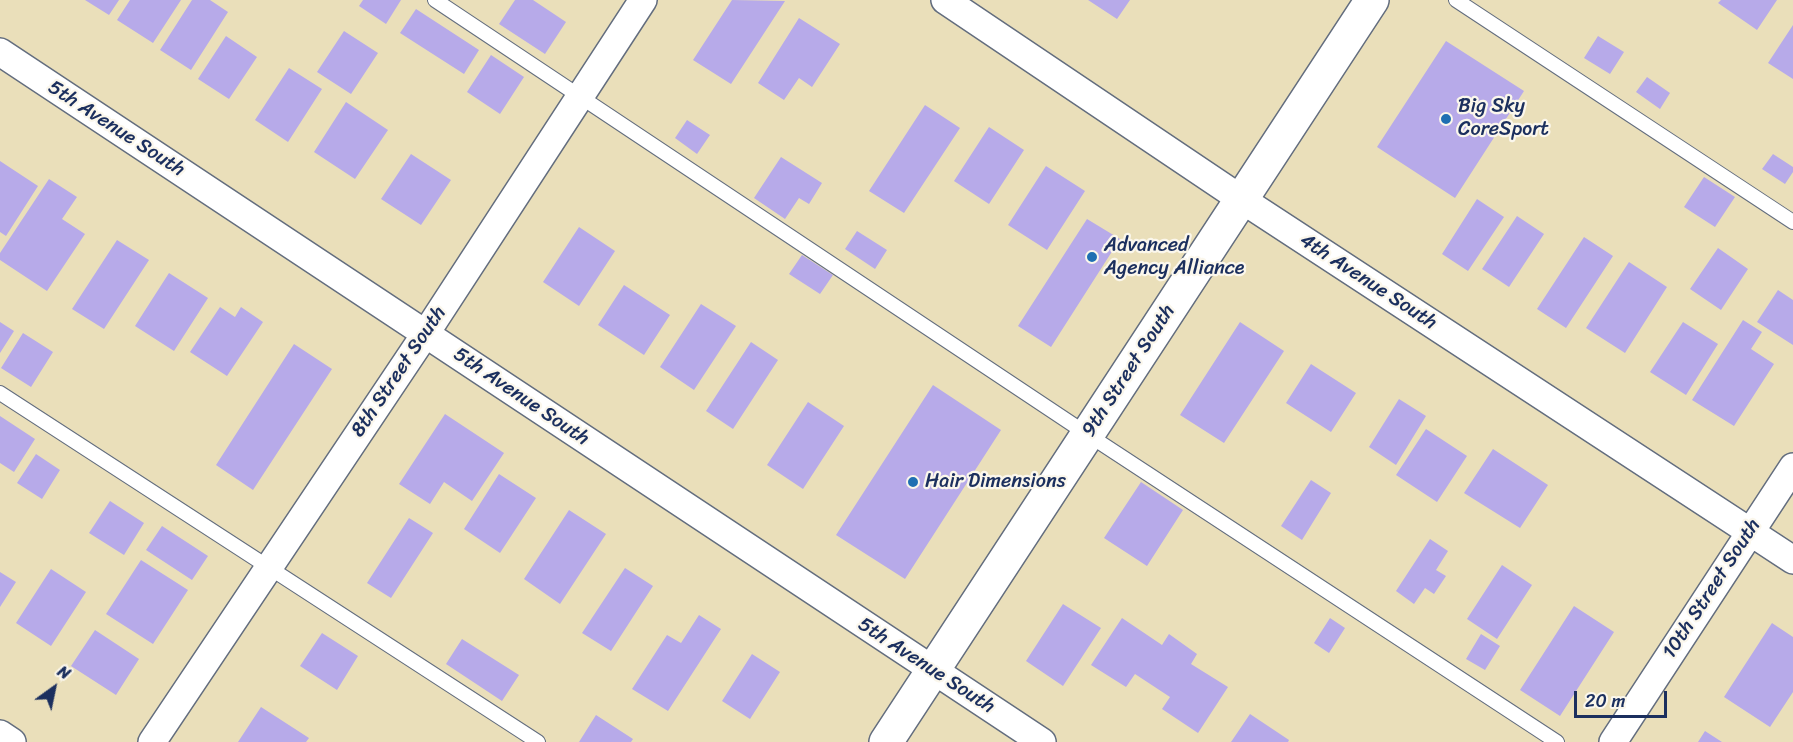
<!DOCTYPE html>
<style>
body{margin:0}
#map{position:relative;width:1793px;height:742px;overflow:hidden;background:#eadfba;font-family:Sriracha,sans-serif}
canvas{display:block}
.north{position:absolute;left:24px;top:658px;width:60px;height:60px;-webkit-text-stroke:4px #fbf7ec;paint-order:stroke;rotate:33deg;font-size:16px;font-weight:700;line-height:24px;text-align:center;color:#1b2f5e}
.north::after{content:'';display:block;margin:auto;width:21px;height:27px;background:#1b2f5e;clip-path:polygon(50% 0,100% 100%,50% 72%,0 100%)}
.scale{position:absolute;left:1574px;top:691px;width:93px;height:27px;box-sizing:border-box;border:3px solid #1b2f5e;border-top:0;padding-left:8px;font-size:18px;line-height:21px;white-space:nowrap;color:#1b2f5e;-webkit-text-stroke:4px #fbf7ec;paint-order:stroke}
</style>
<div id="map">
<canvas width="1793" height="742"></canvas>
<div class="north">N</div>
<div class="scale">20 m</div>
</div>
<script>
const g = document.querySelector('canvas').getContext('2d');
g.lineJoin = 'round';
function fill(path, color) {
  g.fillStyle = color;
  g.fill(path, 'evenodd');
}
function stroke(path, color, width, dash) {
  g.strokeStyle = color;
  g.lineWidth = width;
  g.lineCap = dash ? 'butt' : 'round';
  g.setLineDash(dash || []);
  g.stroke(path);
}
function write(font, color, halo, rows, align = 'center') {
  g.font = font + ' Sriracha,sans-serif';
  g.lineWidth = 4.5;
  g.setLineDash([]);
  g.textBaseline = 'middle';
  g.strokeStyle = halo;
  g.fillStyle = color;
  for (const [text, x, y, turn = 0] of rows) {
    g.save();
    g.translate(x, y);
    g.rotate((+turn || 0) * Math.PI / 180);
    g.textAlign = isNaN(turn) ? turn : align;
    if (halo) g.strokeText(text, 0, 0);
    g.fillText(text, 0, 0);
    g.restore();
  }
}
const building = new Path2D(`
 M 85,0 L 119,0 L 109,15 Z
 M 130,0 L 181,0 L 153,43 L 117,20 Z
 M 192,0 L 210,0 L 228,12 L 191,70 L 160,50 Z
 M 363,0 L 401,0 L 386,24 L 359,6 Z
 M 515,0 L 533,0 L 566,22 L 545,54 L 499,24 Z
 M 732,0 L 785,1 L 731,84 L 693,60 Z
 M 1088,0 L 1130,0 L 1117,19 Z
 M 1721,0 L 1777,0 L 1757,30 L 1718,3 Z
 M 416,9 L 479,50 L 464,74 L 400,33 Z
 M 799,18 L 840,44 L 812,87 L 799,78 L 784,100 L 758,83 Z
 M 1793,25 L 1793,79 L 1768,63 Z
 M 344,31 L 378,53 L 351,94 L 317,72 Z
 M 226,36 L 257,57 L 229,99 L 198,79 Z
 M 1598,36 L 1624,52 L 1610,74 L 1584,58 Z
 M 1446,41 L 1524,91 L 1455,198 L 1377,147 Z
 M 491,55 L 524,77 L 500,114 L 467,92 Z
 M 289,68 L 322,89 L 288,142 L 255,120 Z
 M 1647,77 L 1670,93 L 1660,109 L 1636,92 Z
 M 346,102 L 388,130 L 355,179 L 314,152 Z
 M 925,105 L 960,128 L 904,213 L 869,191 Z
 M 687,120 L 710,135 L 697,154 L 675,138 Z
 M 989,127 L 1024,150 L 989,204 L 954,181 Z
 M 411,154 L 451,180 L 421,225 L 381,199 Z
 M 1773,154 L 1793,167 L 1793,172 L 1785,184 L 1762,169 Z
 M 781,157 L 822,183 L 809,204 L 799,198 L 785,219 L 754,198 Z
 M 0,161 L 38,186 L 6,236 L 0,232 Z
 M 1046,166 L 1085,191 L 1047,250 L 1008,225 Z
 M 1704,177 L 1735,197 L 1715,227 L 1684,207 Z
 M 49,179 L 77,197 L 62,219 L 85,234 L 47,291 L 0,260 L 0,253 Z
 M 1477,199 L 1504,217 L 1468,271 L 1442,254 Z
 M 1517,216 L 1544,234 L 1509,287 L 1482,269 Z
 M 1087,219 L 1120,239 L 1051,347 L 1018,326 Z
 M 579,227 L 615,251 L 579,306 L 543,282 Z
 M 857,231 L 887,250 L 875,269 L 845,249 Z
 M 1584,237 L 1613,256 L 1566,328 L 1537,309 Z
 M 117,240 L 149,260 L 104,329 L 72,309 Z
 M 1718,248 L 1748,269 L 1721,310 L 1690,289 Z
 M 802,255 L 833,275 L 820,294 L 789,274 Z
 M 1629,262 L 1667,287 L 1625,353 L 1586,328 Z
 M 169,273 L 208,298 L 174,351 L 135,326 Z
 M 624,285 L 670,315 L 644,355 L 598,325 Z
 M 1778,290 L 1793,300 L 1793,345 L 1757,322 Z
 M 701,304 L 736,326 L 694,390 L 660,367 Z
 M 220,307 L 235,317 L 241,307 L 263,322 L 227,376 L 190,352 Z
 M 1743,320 L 1762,332 L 1751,349 L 1774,364 L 1734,426 L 1692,400 Z
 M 0,322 L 14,331 L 0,353 Z
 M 1240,322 L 1284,351 L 1224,443 L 1180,415 Z
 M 1683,322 L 1718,344 L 1686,395 L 1650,372 Z
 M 23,333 L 53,352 L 31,387 L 1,368 Z
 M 751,342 L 778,360 L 733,429 L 706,411 Z
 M 294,344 L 332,369 L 253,490 L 216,465 Z
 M 1311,364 L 1356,393 L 1331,432 L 1286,403 Z
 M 933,385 L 1001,430 L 905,579 L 836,535 Z
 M 1399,399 L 1426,416 L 1396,465 L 1369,447 Z
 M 808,402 L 844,426 L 803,489 L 767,465 Z
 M 445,414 L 504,453 L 472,501 L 444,482 L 430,504 L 399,484 Z
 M 0,416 L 35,439 L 14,472 L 0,463 Z
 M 1426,429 L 1467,456 L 1437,502 L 1396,475 Z
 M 1493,449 L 1548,485 L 1520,528 L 1464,493 Z
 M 36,454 L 60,470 L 42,499 L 17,483 Z
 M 499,474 L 536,498 L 500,553 L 464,529 Z
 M 1311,480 L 1331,493 L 1302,540 L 1281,526 Z
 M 1141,482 L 1183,510 L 1147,566 L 1104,538 Z
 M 110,501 L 144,523 L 124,555 L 89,533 Z
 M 569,510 L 606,534 L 560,604 L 524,579 Z
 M 409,518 L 433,533 L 391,598 L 367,583 Z
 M 162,526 L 208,556 L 192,580 L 146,550 Z
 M 1430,539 L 1448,551 L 1436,570 L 1446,576 L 1434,594 L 1425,588 L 1414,604 L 1396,591 Z
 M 141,560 L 188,590 L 153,644 L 106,614 Z
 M 1502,565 L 1532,585 L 1497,639 L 1467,619 Z
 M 625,568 L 653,586 L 611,651 L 582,633 Z
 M 51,569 L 86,592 L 51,646 L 16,623 Z
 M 0,572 L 16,582 L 0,607 Z
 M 1063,604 L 1101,628 L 1063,686 L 1026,661 Z
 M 1574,606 L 1614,632 L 1560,716 L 1520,690 Z
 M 699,615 L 721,629 L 668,711 L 632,689 L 667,635 L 681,643 Z
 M 1122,618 L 1162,645 L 1169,634 L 1197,654 L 1191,664 L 1228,687 L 1198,733 L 1162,709 L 1170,697 L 1135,674 L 1126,687 L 1091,665 Z
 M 1330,618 L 1345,628 L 1329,653 L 1314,643 Z
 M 1772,623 L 1793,637 L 1793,692 L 1770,727 L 1724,697 Z
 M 95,630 L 139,659 L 116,695 L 71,666 Z
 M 322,633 L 358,656 L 337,690 L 300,666 Z
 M 1481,634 L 1500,646 L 1485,670 L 1466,659 Z
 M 462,639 L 519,675 L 502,701 L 446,664 Z
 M 752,654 L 780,672 L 750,719 L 722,701 Z
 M 261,707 L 309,738 L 306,742 L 238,742 Z
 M 1250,714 L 1289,740 L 1288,742 L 1231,742 Z
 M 596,715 L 633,739 L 631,742 L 579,742 Z
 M 1705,731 L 1722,742 L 1698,742 Z`);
const service = new Path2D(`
 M 435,0 L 1087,434 L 1557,742
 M 1456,0 L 1793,222
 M 0,393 L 538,742`);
const minor = new Path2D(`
 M 945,0 L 1241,199 L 1793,560
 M 0,52 L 1042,742
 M 0,734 L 12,742
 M 152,742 L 426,333 L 643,0
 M 1613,742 L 1793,467`);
const secondary = new Path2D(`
 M 886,742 L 1372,0`);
const markers = [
 [1446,119,6,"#1f6fb2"],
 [1092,257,6,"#1f6fb2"],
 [913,482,6,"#1f6fb2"]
];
const poiNames = [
 ["Big Sky",1458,107],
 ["CoreSport",1458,130],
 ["Advanced",1104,246],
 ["Agency Alliance",1104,269],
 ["Hair Dimensions",925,482]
];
const streetNames = [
 ["5th Avenue South",116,129,33],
 ["4th Avenue South",1368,282,33],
 ["9th Street South",1129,371,-57],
 ["8th Street South",399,372,-56],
 ["5th Avenue South",521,397,34],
 ["10th Street South",1712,589,-57],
 ["5th Avenue South",926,666,33]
];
fill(building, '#b7aae9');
stroke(service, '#636d7e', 16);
stroke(minor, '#636d7e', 30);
stroke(secondary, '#636d7e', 36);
stroke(service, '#fff', 14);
stroke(minor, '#fff', 27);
stroke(secondary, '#fff', 33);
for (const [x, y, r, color] of markers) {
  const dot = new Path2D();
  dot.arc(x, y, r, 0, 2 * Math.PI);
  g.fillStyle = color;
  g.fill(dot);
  stroke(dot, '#fbf7ec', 2);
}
write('20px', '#1b2f5e', '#fbf7ec', poiNames, 'left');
write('20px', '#1b2f5e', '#fbf7ec', streetNames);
</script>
